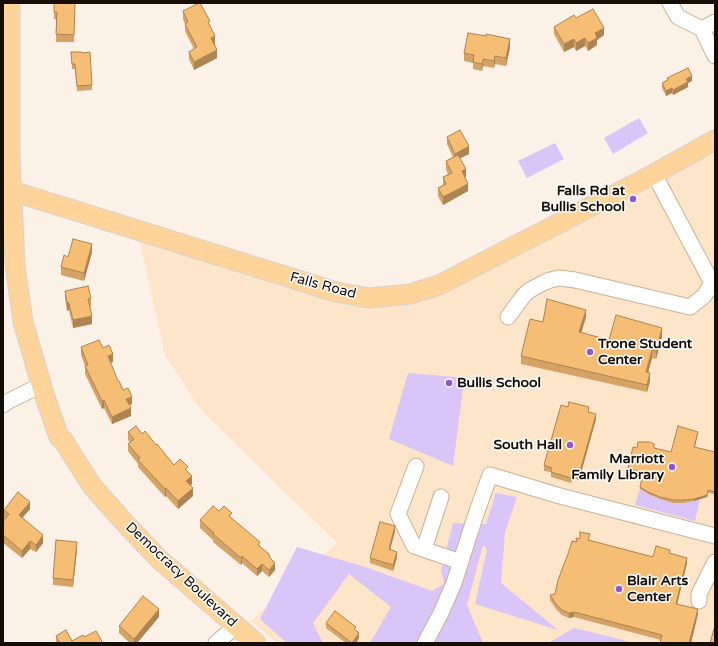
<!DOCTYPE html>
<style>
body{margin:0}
#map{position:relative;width:718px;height:646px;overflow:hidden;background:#fbf1e6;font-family:"Varela Round",sans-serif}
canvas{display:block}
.frame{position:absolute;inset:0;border:4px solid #160e04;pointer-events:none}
</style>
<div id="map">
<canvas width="718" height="646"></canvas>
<div class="frame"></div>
</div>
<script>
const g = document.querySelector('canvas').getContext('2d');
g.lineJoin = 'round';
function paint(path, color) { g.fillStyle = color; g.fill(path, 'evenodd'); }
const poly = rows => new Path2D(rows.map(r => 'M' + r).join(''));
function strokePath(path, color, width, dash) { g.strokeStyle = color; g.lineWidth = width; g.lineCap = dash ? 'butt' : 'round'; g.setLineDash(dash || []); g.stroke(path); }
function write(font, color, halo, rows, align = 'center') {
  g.font = font + ' "Varela Round",sans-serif'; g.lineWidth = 3; g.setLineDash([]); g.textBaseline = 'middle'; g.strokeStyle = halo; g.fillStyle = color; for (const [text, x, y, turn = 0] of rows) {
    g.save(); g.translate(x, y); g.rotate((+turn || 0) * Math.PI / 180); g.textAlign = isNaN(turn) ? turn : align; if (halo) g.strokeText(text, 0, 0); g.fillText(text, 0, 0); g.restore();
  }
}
paint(poly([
 [715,140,715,643,277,643,251,621,337,543,201,410,165,355,140,242,336,292,410,294]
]), '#fde5c9');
paint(poly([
 [639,118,648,133,613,154,604,138],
 [555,143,564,159,527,178,518,161],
 [408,373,456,377,463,388,453,466,389,439],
 [640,489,648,494,660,499,673,503,684,503,700,499,695,521,635,505],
 [496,493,517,497,505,532,501,583,558,630,475,604,487,550,483,545,467,605,483,643,370,643,391,607,349,574,313,623,323,643,287,643,260,619,297,547,365,567,432,591,444,584,441,570,453,523,486,524],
 [574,628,635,643,548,643]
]), '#dac5f9');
const minor = poly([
 [670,3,678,17,702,29],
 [715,22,702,29,715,56],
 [654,174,712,283],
 [508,317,524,295,530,290,543,283,550,280,559,278,575,280,690,307,704,296,712,283,715,288],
 [3,405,7,402,41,385],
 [416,466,398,514,414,546,461,562],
 [424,549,441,497],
 [699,601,699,594,715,562],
 [216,643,236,626],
 [425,643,441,613,454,583,475,517,490,475,560,496,715,536]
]);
const major = poly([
 [10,3,10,156,15,265,23,322,44,394,59,437,63,440,92,486,124,522,159,559,256,643],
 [3,187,12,191,336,292,369,298,410,294,439,285,654,174,715,140]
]);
strokePath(minor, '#c8b195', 17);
strokePath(major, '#d5d4d2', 21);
strokePath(minor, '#fff', 15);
strokePath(major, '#ffd49a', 19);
paint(poly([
 [54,3,75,3,74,42,56,42,56,19,54,19],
 [183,11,210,25,215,44,214,44,217,58,194,70,189,59,189,52,194,49,185,31,185,24,183,19],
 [576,18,604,35,597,40,597,45,588,51,585,46,576,51,574,47,564,52,554,34,554,27],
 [510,47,506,66,495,64,494,68,483,66,482,71,473,69,473,63,464,61,464,53],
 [71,52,82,53,92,85,92,90,77,91,75,69,72,69],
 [667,78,692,81,688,83,688,87,673,95,672,93,666,96,662,88,662,83,667,80],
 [447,137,469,154,460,158,466,177,465,177,468,191,443,205,438,196,438,188,443,185,443,177,448,174,446,169,446,161,453,157,447,144],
 [92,252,84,281,61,275,61,267,68,257],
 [65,291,91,298,91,306,90,306,92,324,73,328,69,310,67,311,65,299],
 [586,317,581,333,609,340,662,336,656,359,652,358,648,373,650,381,647,392,521,364,521,356,543,322],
 [81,347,103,348,113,362,110,363,118,381,132,404,129,405,131,416,112,424,104,408,102,409,85,374,85,366,81,355],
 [589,412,596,419,579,480,572,478,571,483,551,477,551,472,544,471,544,465],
 [128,432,142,434,156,445,174,465,188,472,192,484,190,486,193,496,178,509,166,496,165,497,138,467,138,464,128,451,128,444,130,442,128,440],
 [698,434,695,447,715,452,715,494,708,493,707,497,694,501,684,503,673,503,660,499,648,494,640,489,642,476,628,471,628,468,637,448,654,448,671,452],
 [30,509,22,518,43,543,36,552,30,549,22,558,3,543,3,522,5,519,4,518,4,510],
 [219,511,232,518,260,546,270,558,275,570,269,577,262,571,257,576,242,563,241,565,213,542,213,540,200,528,200,520],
 [395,531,390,549,397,557,393,571,370,563,370,558],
 [576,538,580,539,590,539,589,540,653,557,670,554,687,563,677,604,698,614,691,643,660,643,661,640,574,617,569,618,562,615,556,609,550,600,550,595,555,594,576,542],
 [77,549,73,587,53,585,53,578],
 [159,617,137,643,130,643,119,633,119,626],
 [326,623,356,631,359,638,356,643,346,643,326,628],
 [56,636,72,641,84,637,103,643,56,643]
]), '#d4a365');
paint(poly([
 [604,28,604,35,597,40,597,45,588,51,588,43,595,33],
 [215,36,215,44,211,46,211,38],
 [585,38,585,46,576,51,576,43],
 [510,39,510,47,506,66,506,58],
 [574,39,574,47,564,52,564,44],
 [217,50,217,58,194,70,194,62],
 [495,56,495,64,494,68,494,61],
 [483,59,483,66,482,71,482,64],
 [692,76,692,81,688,83,688,87,673,95,673,90,686,79],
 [672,88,672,93,666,96,666,91],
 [469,146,469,154,455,161,455,154],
 [466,169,466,177,462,179,462,171],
 [468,184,468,191,443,205,443,197],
 [92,244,92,252,84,281,84,273],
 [67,303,69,303,69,310,67,311],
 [586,310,586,317,579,340,579,332],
 [92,316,92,324,73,328,73,320],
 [662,328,662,336,656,359,656,351],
 [652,350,652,358,646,380,646,372],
 [113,354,113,362,108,364,108,356],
 [650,373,650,381,647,392,647,385],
 [132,397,132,404,126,407,126,399],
 [104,400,104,408,102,409,102,401],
 [131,408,131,416,112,424,112,417],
 [596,414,596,419,579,480,579,475],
 [4,465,4,473,3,474,3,466],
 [572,473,572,478,571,483,571,478],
 [192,476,192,484,186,489,186,481],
 [166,488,166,496,165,497,165,489],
 [193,488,193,496,178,509,178,501],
 [708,490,707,497,694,501,694,499],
 [30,502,30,509,19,522,19,515],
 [395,526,395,531,389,554,389,549],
 [43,535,43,543,36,552,36,545],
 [30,541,30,549,22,558,22,551],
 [77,542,77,549,73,587,73,580],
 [397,552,397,557,393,571,393,565],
 [242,556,242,563,241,565,241,558],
 [687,558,687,563,676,609,676,604],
 [275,563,275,570,269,577,269,570],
 [262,564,262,571,257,576,257,569],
 [159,609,159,617,137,643,134,643,134,639],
 [698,609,698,614,691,643,689,643],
 [574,612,574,617,569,618,569,613],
 [359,633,359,638,356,643,352,643]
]), '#ac8552');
const building = poly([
 [54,3,75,3,74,35,56,34,57,12,54,12,54,3],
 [199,3,200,3,210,21,208,22,215,36,211,38,217,50,194,62,189,52,197,47,185,24,188,22,183,11,199,3],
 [593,9,604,28,595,33,597,38,588,43,585,38,576,43,574,39,564,44,554,27,574,15,576,18,593,9],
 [468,33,486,36,486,34,510,39,506,58,495,56,494,61,483,59,482,64,473,62,474,55,464,53,468,33],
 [71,52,82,52,82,53,90,52,92,85,77,86,75,64,72,64,71,52],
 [688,68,692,76,686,79,688,82,673,90,672,88,666,91,662,83,668,80,667,78,688,68],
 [460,130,469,146,455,154,447,137,460,130],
 [458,155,466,169,462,171,468,184,443,197,438,188,446,184,443,177,452,173,446,161,458,155],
 [73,239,92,244,84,273,61,267,64,255,68,257,73,239],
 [88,286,91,298,88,299,92,316,73,320,69,303,67,303,65,291,88,286],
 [547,299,586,310,579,332,609,340,616,315,662,328,656,351,652,350,646,372,650,373,647,385,521,356,530,319,543,322,547,299],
 [99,340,103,348,109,345,113,354,108,356,118,381,119,381,123,390,128,388,132,397,126,399,131,408,112,417,104,400,102,401,85,366,88,365,81,347,99,340],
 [569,402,589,407,588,412,596,414,579,475,572,473,571,478,551,472,552,468,544,465,561,405,568,407,569,402],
 [136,426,142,434,145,431,156,445,157,444,174,465,180,459,188,467,185,469,192,476,186,481,193,488,178,501,166,488,165,489,138,460,140,458,128,444,134,439,128,432,136,426],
 [678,426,698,432,694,447,715,452,715,492,708,490,707,495,694,499,684,500,673,500,660,497,648,492,640,487,643,473,628,468,633,447,637,448,638,442,650,442,654,444,654,448,671,452,678,426],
 [18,492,30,502,19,515,43,535,36,545,30,541,22,551,3,535,3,522,9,514,4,510,18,492],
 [213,506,219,511,224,506,232,513,229,516,260,542,258,545,269,554,270,558,275,563,269,570,262,564,257,569,242,556,241,558,213,534,214,533,200,520,213,506],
 [380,522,395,526,389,549,397,552,393,565,370,558,380,522],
 [580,532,590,534,588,540,653,557,656,546,670,550,669,553,687,558,676,604,698,609,689,643,660,643,662,635,574,612,569,613,562,610,556,604,550,595,555,594,558,580,568,554,572,541,577,542,576,538,580,539,580,532],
 [56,540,77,542,73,580,53,578,56,540],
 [143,596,159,609,134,639,119,626,143,596],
 [335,611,356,627,354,629,359,633,352,643,326,623,335,611],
 [714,629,715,629,715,643,710,643,714,629],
 [66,630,72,641,83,635,84,637,96,631,103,643,60,643,56,636,66,630]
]);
paint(building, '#f6be75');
strokePath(building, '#ac8552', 1);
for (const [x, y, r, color] of [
 [633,199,4,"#9057cf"],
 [590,352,4,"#9057cf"],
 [449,383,4,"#9057cf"],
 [570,445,4,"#9057cf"],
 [672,467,4,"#9057cf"],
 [619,589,4,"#9057cf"]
]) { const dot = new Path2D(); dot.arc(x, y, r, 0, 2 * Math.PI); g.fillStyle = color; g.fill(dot); strokePath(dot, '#fff', 1.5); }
write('bold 14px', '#160e04', '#fff', [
 ["Falls Rd at",625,191],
 ["Bullis School",625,207],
 ["Trone Student",598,344,"left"],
 ["Center",598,360,"left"],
 ["Bullis School",457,383,"left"],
 ["South Hall",562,445],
 ["Marriott",664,459],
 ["Family Library",664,475],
 ["Blair Arts",627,581,"left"],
 ["Center",627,597,"left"]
], 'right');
write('14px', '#160e04', '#fff', [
 ["Falls Road",323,286,15],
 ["Democracy Boulevard",181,575,43]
]);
</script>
